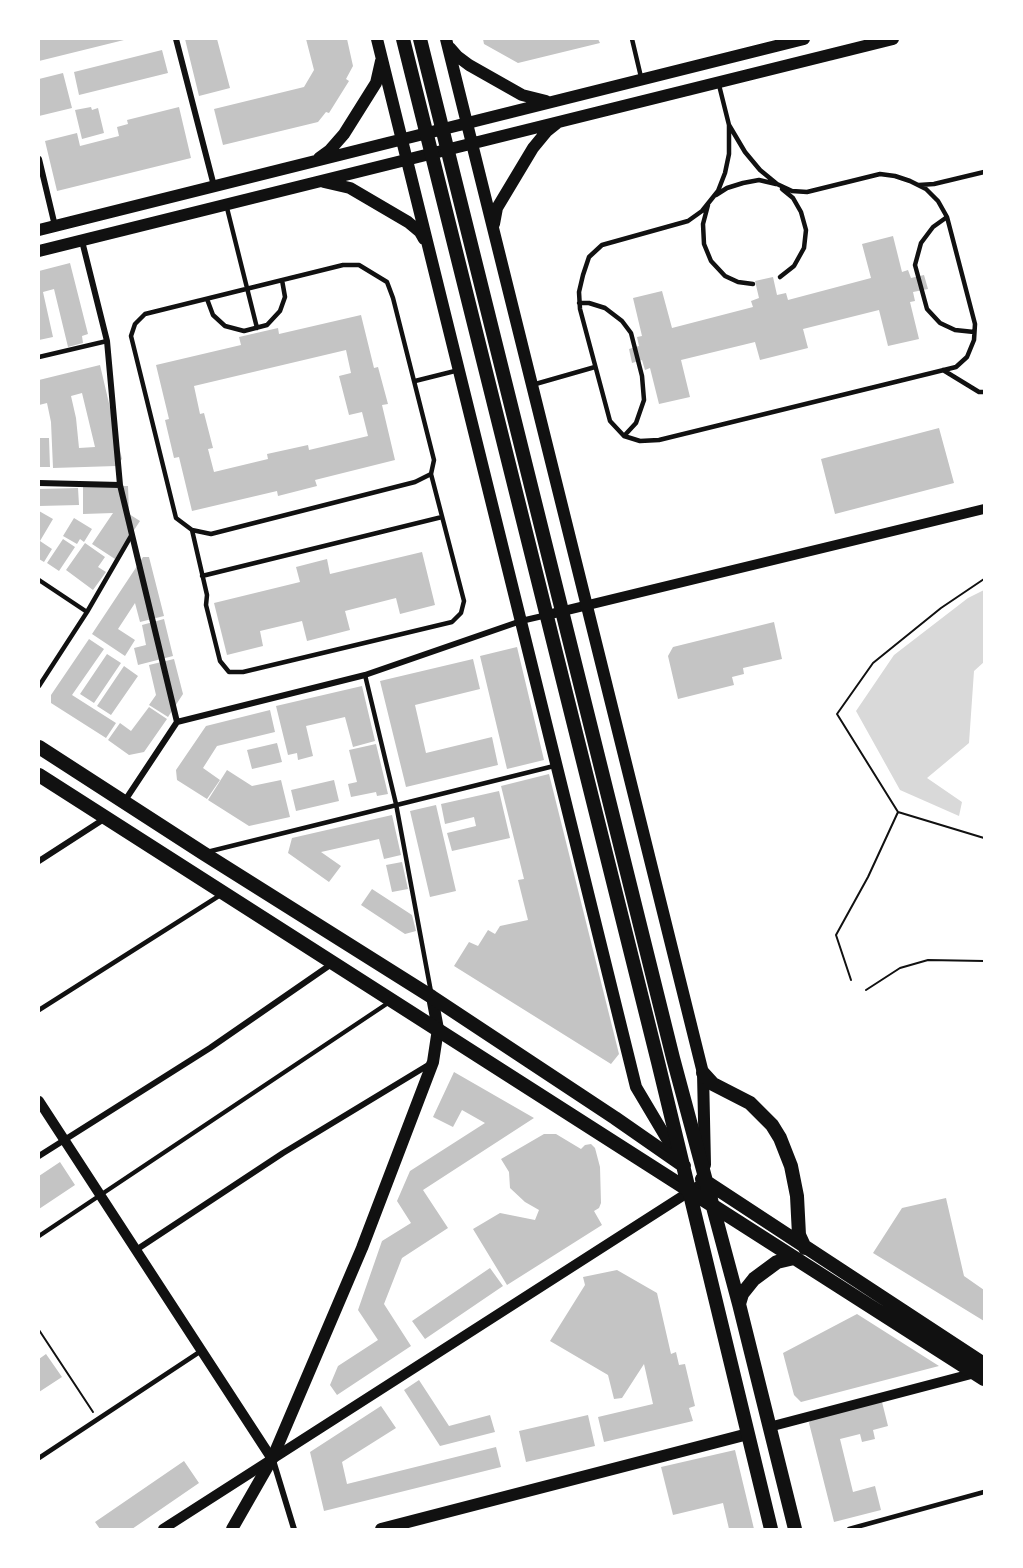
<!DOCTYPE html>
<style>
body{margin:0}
#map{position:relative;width:1023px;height:1568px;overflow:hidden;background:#fff;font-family:"DejaVu Sans",sans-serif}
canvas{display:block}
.frame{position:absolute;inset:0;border:40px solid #fff;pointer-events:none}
</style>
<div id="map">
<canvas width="1023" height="1568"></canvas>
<div class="frame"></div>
</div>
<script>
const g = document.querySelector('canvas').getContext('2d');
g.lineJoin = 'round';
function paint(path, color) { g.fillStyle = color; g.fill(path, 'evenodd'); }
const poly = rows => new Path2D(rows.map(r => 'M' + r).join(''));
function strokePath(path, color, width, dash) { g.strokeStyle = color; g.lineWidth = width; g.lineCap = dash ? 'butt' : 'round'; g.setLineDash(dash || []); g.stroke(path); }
paint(poly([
 [984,590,984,662,974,671,969,743,927,778,962,802,959,816,900,790,856,711,894,655,968,598]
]), '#d9d9d9');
paint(poly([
 [39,39,124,39,124,40,39,61],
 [185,39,217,39,230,88,199,96],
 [306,39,347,39,353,66,346,79,349,81,329,113,326,112,318,122,223,145,214,109,304,87,314,70],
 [483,39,598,39,600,43,518,63,484,44],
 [162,50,168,73,79,95,74,72],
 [63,73,72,108,39,116,39,79],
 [91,107,92,110,98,108,104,133,82,139,75,110],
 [179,107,191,158,57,191,45,141,77,133,80,146,119,136,117,127,128,124,127,120],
 [893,236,902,272,908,270,911,278,924,275,928,289,913,292,915,301,910,302,919,339,888,346,879,310,803,329,808,348,760,360,755,342,681,360,690,397,659,404,650,368,645,370,642,360,632,363,629,349,639,346,637,337,642,336,633,298,662,291,672,328,753,307,751,301,759,298,755,281,773,277,777,295,786,293,788,300,871,278,862,244],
 [70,263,88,334,82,336,83,343,68,347,54,289,43,292,53,337,39,340,39,271],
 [361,315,374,368,378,367,388,404,382,405,395,460,315,480,317,486,278,496,277,491,192,511,179,457,174,458,165,420,169,419,156,365,241,345,239,337,278,328,279,334],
 [346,350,351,373,339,376,349,415,362,412,368,436,309,450,308,445,267,454,268,459,214,472,208,449,213,448,204,413,200,414,194,386],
 [100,365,122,459,116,466,53,468,51,422,47,403,39,405,39,380],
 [82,393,95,447,79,448,76,418,71,396],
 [939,428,954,483,835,514,821,459],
 [39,438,49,438,50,467,39,467],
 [128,486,129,514,140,521,115,559,92,544,113,513,83,514,83,487],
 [78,488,79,505,39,506,39,489],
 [39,511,53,519,40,541,52,549,44,562,39,559],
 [74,518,92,529,84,542,80,539,77,544,63,536],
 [63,539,75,547,59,571,47,563],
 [85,543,105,557,98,567,106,572,93,590,66,570],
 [422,552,435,605,400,614,396,598,345,611,350,630,307,641,302,621,260,631,263,646,227,655,214,603,300,582,296,567,327,559,330,574],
 [143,557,149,557,164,616,140,622,135,603,118,629,135,640,125,656,92,634],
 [164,619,173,656,138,665,134,648,146,645,142,625],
 [774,622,782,659,743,668,744,674,732,677,734,685,678,699,668,656,673,647],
 [89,639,104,649,72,695,116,723,106,738,51,703,51,695],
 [517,647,544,760,507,769,480,656],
 [107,654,121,663,94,703,80,694],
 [174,659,183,694,168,717,149,705,156,695,149,665],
 [473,659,480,689,415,705,426,753,492,737,498,765,406,787,380,681],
 [124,666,138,676,111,715,97,706],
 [362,686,375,741,353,747,345,717,306,726,313,756,298,760,297,753,288,755,276,706],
 [149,707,167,719,144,752,129,755,108,740,120,723,131,731],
 [270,710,275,732,217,746,203,768,220,780,207,799,177,780,176,770,206,726],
 [277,743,282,762,252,769,247,750],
 [376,744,388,794,377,796,376,792,351,797,348,784,357,782,349,750],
 [227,770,252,786,281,780,290,817,249,826,208,800],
 [549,774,619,1054,611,1064,454,966,469,942,478,946,488,930,495,934,500,926,528,920,518,880,524,879,501,786],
 [334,780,339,801,296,811,291,790],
 [499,791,510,838,452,851,447,833,476,826,474,817,445,824,441,804],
 [436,805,456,891,430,897,410,811],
 [392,815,401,855,384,859,379,839,321,852,341,866,329,882,288,853,292,838],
 [402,862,408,889,392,892,386,865],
 [372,889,412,915,416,931,405,934,361,905],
 [454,1072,534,1118,423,1190,448,1228,402,1258,384,1304,411,1346,337,1395,330,1385,338,1366,378,1340,358,1310,382,1241,411,1223,397,1201,410,1171,485,1123,462,1110,453,1127,433,1117],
 [544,1134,556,1134,581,1149,585,1145,591,1144,595,1148,600,1167,601,1203,599,1208,594,1211,602,1225,507,1285,473,1229,500,1213,535,1220,539,1210,525,1202,510,1188,509,1172,501,1159],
 [60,1162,75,1185,39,1209,39,1176],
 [946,1198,964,1276,984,1290,984,1321,873,1253,902,1208],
 [490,1268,503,1286,425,1339,412,1321],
 [617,1270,657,1293,671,1354,676,1352,679,1365,685,1364,695,1406,689,1408,693,1421,604,1442,598,1417,653,1404,644,1364,622,1398,614,1399,608,1375,550,1341,585,1285,583,1277],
 [857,1314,939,1366,801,1402,794,1395,783,1353],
 [46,1354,62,1377,39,1392,39,1359],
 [419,1380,449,1426,490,1415,495,1432,440,1446,404,1390],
 [881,1398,888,1426,873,1430,875,1439,862,1442,860,1434,840,1439,853,1492,875,1486,881,1510,834,1522,809,1423,813,1415],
 [381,1406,396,1428,342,1462,347,1484,496,1447,501,1467,324,1511,310,1452],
 [588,1415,595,1446,526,1462,519,1431],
 [735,1450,754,1529,729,1529,723,1503,673,1515,661,1467],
 [184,1461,199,1483,132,1529,100,1529,95,1522]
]), '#c4c4c4');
strokePath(poly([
 [898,812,984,838],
 [851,980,836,935,868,877,898,812,837,714,873,663,941,608,984,579],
 [866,990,900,968,928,960,984,961],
 [39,1330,93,1412]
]), '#111', 2);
strokePath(poly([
 [632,39,641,77],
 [719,85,729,125,729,154,725,173,718,191,702,211,688,221,602,245,589,257,583,275,579,292,580,309,610,421,624,436,640,441,659,440,956,367,967,357,974,340,975,324,947,217,938,201,926,189,910,181,895,176,880,174,807,192,792,191,777,184,760,170,745,152,729,125],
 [919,185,934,184,984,172],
 [716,195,727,188,743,183,759,180,776,184],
 [226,204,257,328],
 [708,205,703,224,704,244,711,261,725,276,738,282,753,284],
 [947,217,933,227,921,243,915,265,927,309,940,323,955,330,974,332],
 [343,265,359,265,387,282,393,298,434,460,431,474,415,482,211,534,192,530,176,518,131,336,135,324,145,314,343,265],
 [780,277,794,266,804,248,806,230,801,212,793,198,782,189],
 [207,299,213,315,225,326,244,331,267,325,280,311,285,297,282,280],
 [579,303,589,303,605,308,622,321,631,333,642,376,644,400,636,423,624,436],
 [39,357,107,341],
 [943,370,979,392,984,392],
 [415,381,459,370],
 [532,385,595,367],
 [192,530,207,595,206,605,220,661,229,672,243,672,452,622,461,613,464,601,431,474],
 [202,576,442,517],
 [39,580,87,612],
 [365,675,396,804,431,992],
 [39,686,87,612,131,536],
 [207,852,554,766],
 [39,1010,222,894],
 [39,1236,388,1003],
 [39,1458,201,1351],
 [849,1529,984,1492]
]), '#111', 4.5);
strokePath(poly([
 [176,39,214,186],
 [39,159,55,226],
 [82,241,107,341,120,485,177,722],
 [39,483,120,485],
 [124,802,177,722,365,675,521,621,547,615],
 [39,861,104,819],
 [39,1156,210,1048,333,963],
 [136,1250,283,1153,430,1064],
 [273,1460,294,1529]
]), '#111', 6);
strokePath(poly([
 [547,615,984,509],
 [39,1101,272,1459],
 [769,1427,975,1373],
 [163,1529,706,1181]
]), '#111', 10);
strokePath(poly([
 [377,39,636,1087,680,1161],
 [446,39,703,1073,705,1165],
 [450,48,457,56,469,65,522,95,546,101],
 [319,158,330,150,344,134,376,83,381,61],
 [324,182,350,188,408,222,420,232,424,239],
 [494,224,497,208,533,148,547,131,557,123],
 [39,230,804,39],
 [39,251,893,39],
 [232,1529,272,1459,362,1248,433,1062,438,1029,432,997],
 [381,1529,748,1434]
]), '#111', 12);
strokePath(poly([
 [403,39,658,1062,771,1529],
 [420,39,673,1058,739,1304,795,1529],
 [39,747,203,853,432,997,615,1118,684,1166],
 [39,775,984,1379],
 [703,1073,713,1084,750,1103,772,1125,780,1138,791,1166,797,1196,799,1235,805,1248],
 [702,1179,984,1364],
 [739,1304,742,1294,754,1279,777,1262,794,1258]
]), '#111', 14);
</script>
